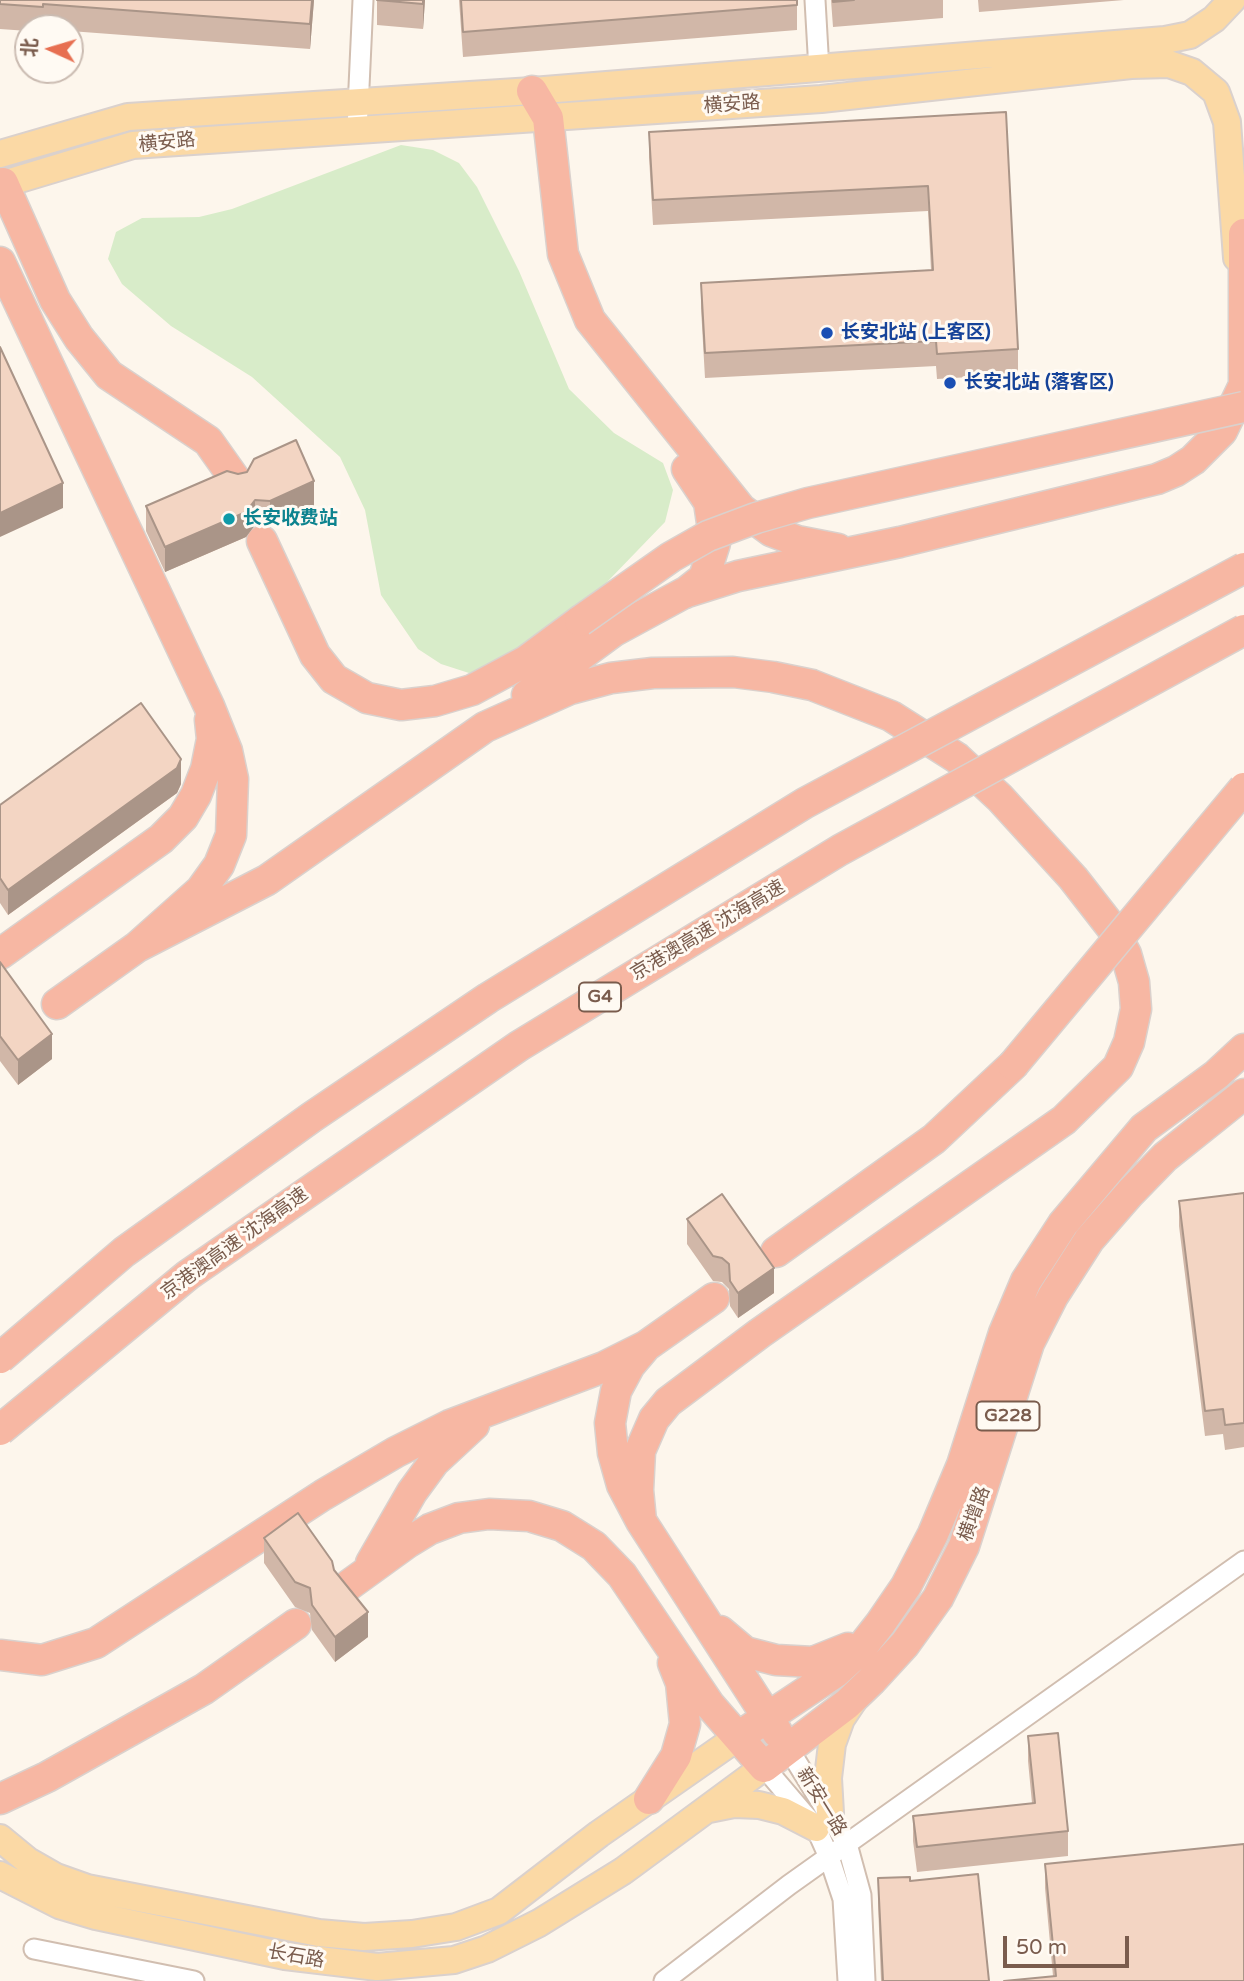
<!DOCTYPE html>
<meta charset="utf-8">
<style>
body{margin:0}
#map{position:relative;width:1244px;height:1981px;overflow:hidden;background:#fdf6ec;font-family:"Varela Round","Noto Sans SC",sans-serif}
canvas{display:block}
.north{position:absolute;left:14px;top:14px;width:70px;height:70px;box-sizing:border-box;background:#fffaf3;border:2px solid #cabbb1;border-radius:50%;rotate:274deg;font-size:19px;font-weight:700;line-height:28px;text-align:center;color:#7a5c4d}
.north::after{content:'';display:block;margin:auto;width:24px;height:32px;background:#e76f51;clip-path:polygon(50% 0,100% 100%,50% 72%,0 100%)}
.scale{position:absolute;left:1003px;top:1936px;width:126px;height:32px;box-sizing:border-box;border:4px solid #7a5c4d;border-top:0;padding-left:9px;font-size:21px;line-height:24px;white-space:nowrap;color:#7a5c4d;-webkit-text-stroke:5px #fffaf3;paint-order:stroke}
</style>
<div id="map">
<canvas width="1244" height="1981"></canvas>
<div class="north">北</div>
<div class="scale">50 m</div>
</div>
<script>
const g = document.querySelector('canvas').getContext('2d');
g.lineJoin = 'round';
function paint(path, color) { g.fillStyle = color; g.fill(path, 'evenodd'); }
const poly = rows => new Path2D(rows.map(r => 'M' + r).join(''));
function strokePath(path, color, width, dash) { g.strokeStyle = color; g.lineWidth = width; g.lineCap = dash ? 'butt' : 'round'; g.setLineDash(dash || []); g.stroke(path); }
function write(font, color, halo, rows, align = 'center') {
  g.font = font + ' "Varela Round","Noto Sans SC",sans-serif'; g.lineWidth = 6; g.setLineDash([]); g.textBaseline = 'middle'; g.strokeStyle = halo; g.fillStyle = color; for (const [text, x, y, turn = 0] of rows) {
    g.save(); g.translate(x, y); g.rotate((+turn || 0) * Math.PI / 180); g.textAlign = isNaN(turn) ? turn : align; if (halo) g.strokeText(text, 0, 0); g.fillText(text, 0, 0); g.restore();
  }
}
paint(poly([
 [401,145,433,150,459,163,477,187,519,271,569,389,614,433,663,463,673,490,665,522,581,609,500,666,469,673,441,664,418,649,381,595,365,510,340,457,252,377,171,326,122,284,108,259,116,232,142,218,199,217,232,209]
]), '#d8ecc9');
const minor = poly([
 [815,0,819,70],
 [357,130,363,0],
 [788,1748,847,1844,861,1895,865,1981],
 [764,1767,816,1828,829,1857,843,1899,848,1981],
 [34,1949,194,1981],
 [664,1981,789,1885,1244,1561]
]);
const major = poly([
 [0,154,128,117,532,91,1165,40,1190,35,1214,19,1232,0],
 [0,185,133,145,821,99,1131,65,1169,64,1192,72,1216,92,1227,122,1237,258],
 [709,1809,734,1804,759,1805,783,1811,816,1828],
 [830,1813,828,1778,832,1744,841,1719,853,1701],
 [0,1838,28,1861,56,1877,87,1888,319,1933,364,1937,412,1934,456,1927,499,1911,599,1834,738,1737],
 [0,1875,59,1905,96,1916,285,1956,377,1967,454,1960,487,1949,539,1923,623,1871,764,1767]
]);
const highway = poly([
 [532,91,548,118,563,254,590,320,741,509,771,531,797,541,838,549],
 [3,183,55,300,79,338,109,375,208,441,237,482],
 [0,262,209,706,227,751,233,779,231,835,219,865,201,890,137,947,57,1004],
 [1244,405,1244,234],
 [262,541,315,655,334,679,367,698,401,705,435,701,472,690,526,661,580,621],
 [685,593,704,578,715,543,709,502,687,469],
 [527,695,614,631,684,593,738,576,900,542,1157,479,1176,471,1193,460,1222,431,1243,387],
 [137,947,267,880,485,727,570,689,611,678,653,673,733,672,773,677,812,685,891,716,957,758,1000,798,1073,878,1112,928,1126,954,1134,982,1136,1009,1129,1042,1118,1067,1064,1120,760,1333,668,1402,654,1419,640,1451,638,1490,641,1521],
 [0,954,161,839,183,817,196,795,206,769,212,739,210,720],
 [776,1252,934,1139,1013,1065],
 [714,1298,646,1346,630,1365,616,1391,610,1423,613,1453,622,1485,641,1521,777,1732],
 [371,1563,412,1492,434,1462,474,1425],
 [349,1585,407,1543,430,1529,459,1518,489,1514,529,1516,562,1526,594,1546,622,1575,709,1704,764,1767,847,1704,871,1681,905,1644,938,1598,964,1546,1029,1343,1053,1296,1089,1240,1130,1193,1165,1157,1244,1094],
 [720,1631,745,1652,776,1660,813,1662,848,1648],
 [0,1655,42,1660,96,1643,323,1495,396,1452,450,1425,604,1367,646,1346],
 [738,1737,836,1672,858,1652,880,1624,906,1586,933,1534,962,1465,1004,1333,1026,1281,1063,1224,1144,1128,1216,1075,1244,1049],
 [0,1799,47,1777,204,1689,296,1624],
 [649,1799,676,1756,685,1724,681,1683,673,1663]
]);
strokePath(minor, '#d1beb0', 23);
strokePath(major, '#dad1cd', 30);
strokePath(highway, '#dad1cd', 33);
strokePath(minor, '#fff', 19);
strokePath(major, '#fbd9a5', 26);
strokePath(highway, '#f7b7a3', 30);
const highwayBridge = poly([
 [580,621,671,557,708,536,756,518,808,503,1244,407],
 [1013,1065,1244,788],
 [0,1358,124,1252,312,1117,488,998,805,803,1244,568],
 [0,1430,188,1275,519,1046,840,850,1244,630]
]);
strokePath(highwayBridge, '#dad1cd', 33, []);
strokePath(highwayBridge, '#f7b7a3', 30);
paint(poly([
 [0,0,314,0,310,49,70,31,70,28,28,28,28,31,0,29],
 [377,0,425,0,423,29,377,25],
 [459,0,797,0,797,30,463,57],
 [831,0,943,0,943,18,833,27],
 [978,0,1124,0,979,12],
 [1006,112,1018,349,1018,374,937,379,936,366,705,378,701,308,701,283,931,270,928,211,653,225,649,157,649,132],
 [227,471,314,506,270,526,255,525,246,537,165,572,146,531,146,506],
 [181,784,177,793,8,915,0,903,0,805],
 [0,962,52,1059,18,1085,0,1061],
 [1244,1193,1244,1447,1225,1450,1223,1434,1205,1436,1179,1226,1179,1201],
 [687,1219,774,1293,738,1318,730,1306,729,1289,722,1282,713,1281,687,1244],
 [264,1538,334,1570,368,1637,335,1662,312,1630,310,1613,295,1607,264,1563],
 [1028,1736,1068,1831,1068,1856,917,1872,913,1841,913,1816,1032,1803,1028,1761],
 [1045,1864,1244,1981,1053,1976,1045,1888],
 [878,1878,910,1881,989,1981,881,1981,878,1903]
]), '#d1b7a8');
paint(poly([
 [312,0,314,0,310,49,310,24],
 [423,0,425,0,423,29],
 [314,481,314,506,270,526,270,501],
 [63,483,63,508,0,537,0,513],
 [255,500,255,525,246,537,165,572,165,547],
 [181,759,181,784,177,793,8,915,8,890],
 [52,1034,52,1059,18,1085,18,1060],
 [774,1268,774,1293,738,1318,738,1293],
 [368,1612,368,1637,335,1662,335,1637]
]), '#aa9588');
const building = poly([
 [0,0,312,0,310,24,43,4,43,7,0,4,0,0],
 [377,0,423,0,423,4,377,0],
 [461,0,797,0,797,5,463,32,461,0],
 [833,0,854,0,833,2,833,0],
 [1006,112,1018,349,937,354,936,341,705,353,701,283,933,270,928,186,653,200,649,132,1006,112],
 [0,347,63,483,0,513,0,347],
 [296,440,314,481,270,501,255,500,246,512,165,547,146,506,227,471,238,474,247,472,254,459,296,440],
 [141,703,181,759,177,768,8,890,0,878,0,805,141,703],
 [0,962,52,1034,18,1060,0,1036,0,962],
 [1244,1193,1244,1423,1225,1425,1223,1409,1205,1411,1179,1201,1244,1193],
 [722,1194,774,1268,738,1293,730,1281,729,1264,722,1258,713,1256,687,1219,722,1194],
 [298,1513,332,1561,334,1570,368,1612,335,1637,312,1605,310,1588,295,1582,264,1538,298,1513],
 [1058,1733,1068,1831,917,1847,913,1816,1035,1803,1028,1736,1058,1733],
 [1244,1844,1244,1981,1004,1981,1056,1976,1045,1864,1244,1844],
 [978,1874,989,1981,883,1981,878,1878,910,1877,910,1881,978,1874]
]);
paint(building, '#f3d5c3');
strokePath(building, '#aa9588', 2);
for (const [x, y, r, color] of [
 [827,333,7,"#1a4fb4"],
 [950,383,7,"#1a4fb4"],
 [229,519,7,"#0f9aa8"]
]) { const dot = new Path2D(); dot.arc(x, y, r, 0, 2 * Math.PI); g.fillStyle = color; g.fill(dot); strokePath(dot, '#fffaf3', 2.5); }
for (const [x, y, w] of [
 [600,997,42],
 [1008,1416,63]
]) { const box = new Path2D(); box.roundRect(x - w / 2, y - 14.5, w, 29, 5); g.fillStyle = '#fffaf3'; g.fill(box); strokePath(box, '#7a5c4d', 2); }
write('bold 18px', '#7a5c4d', null, [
 ["G4",600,997],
 ["G228",1008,1416]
]);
write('19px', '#7a5c4d', '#fffaf3', [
 ["横安路",732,105,-4],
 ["横安路",167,143,-6],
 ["京港澳高速 沈海高速",708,931,-31],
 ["京港澳高速 沈海高速",235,1244,-36],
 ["横增路",975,1514,-70],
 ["新安一路",821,1802,58],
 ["长石路",296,1957,10]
]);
write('bold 19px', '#164399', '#fffaf3', [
 ["长安北站 (上客区)",841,333],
 ["长安北站 (落客区)",964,383]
], 'left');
write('bold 19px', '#0d838f', '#fffaf3', [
 ["长安收费站",243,519]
], 'left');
</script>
